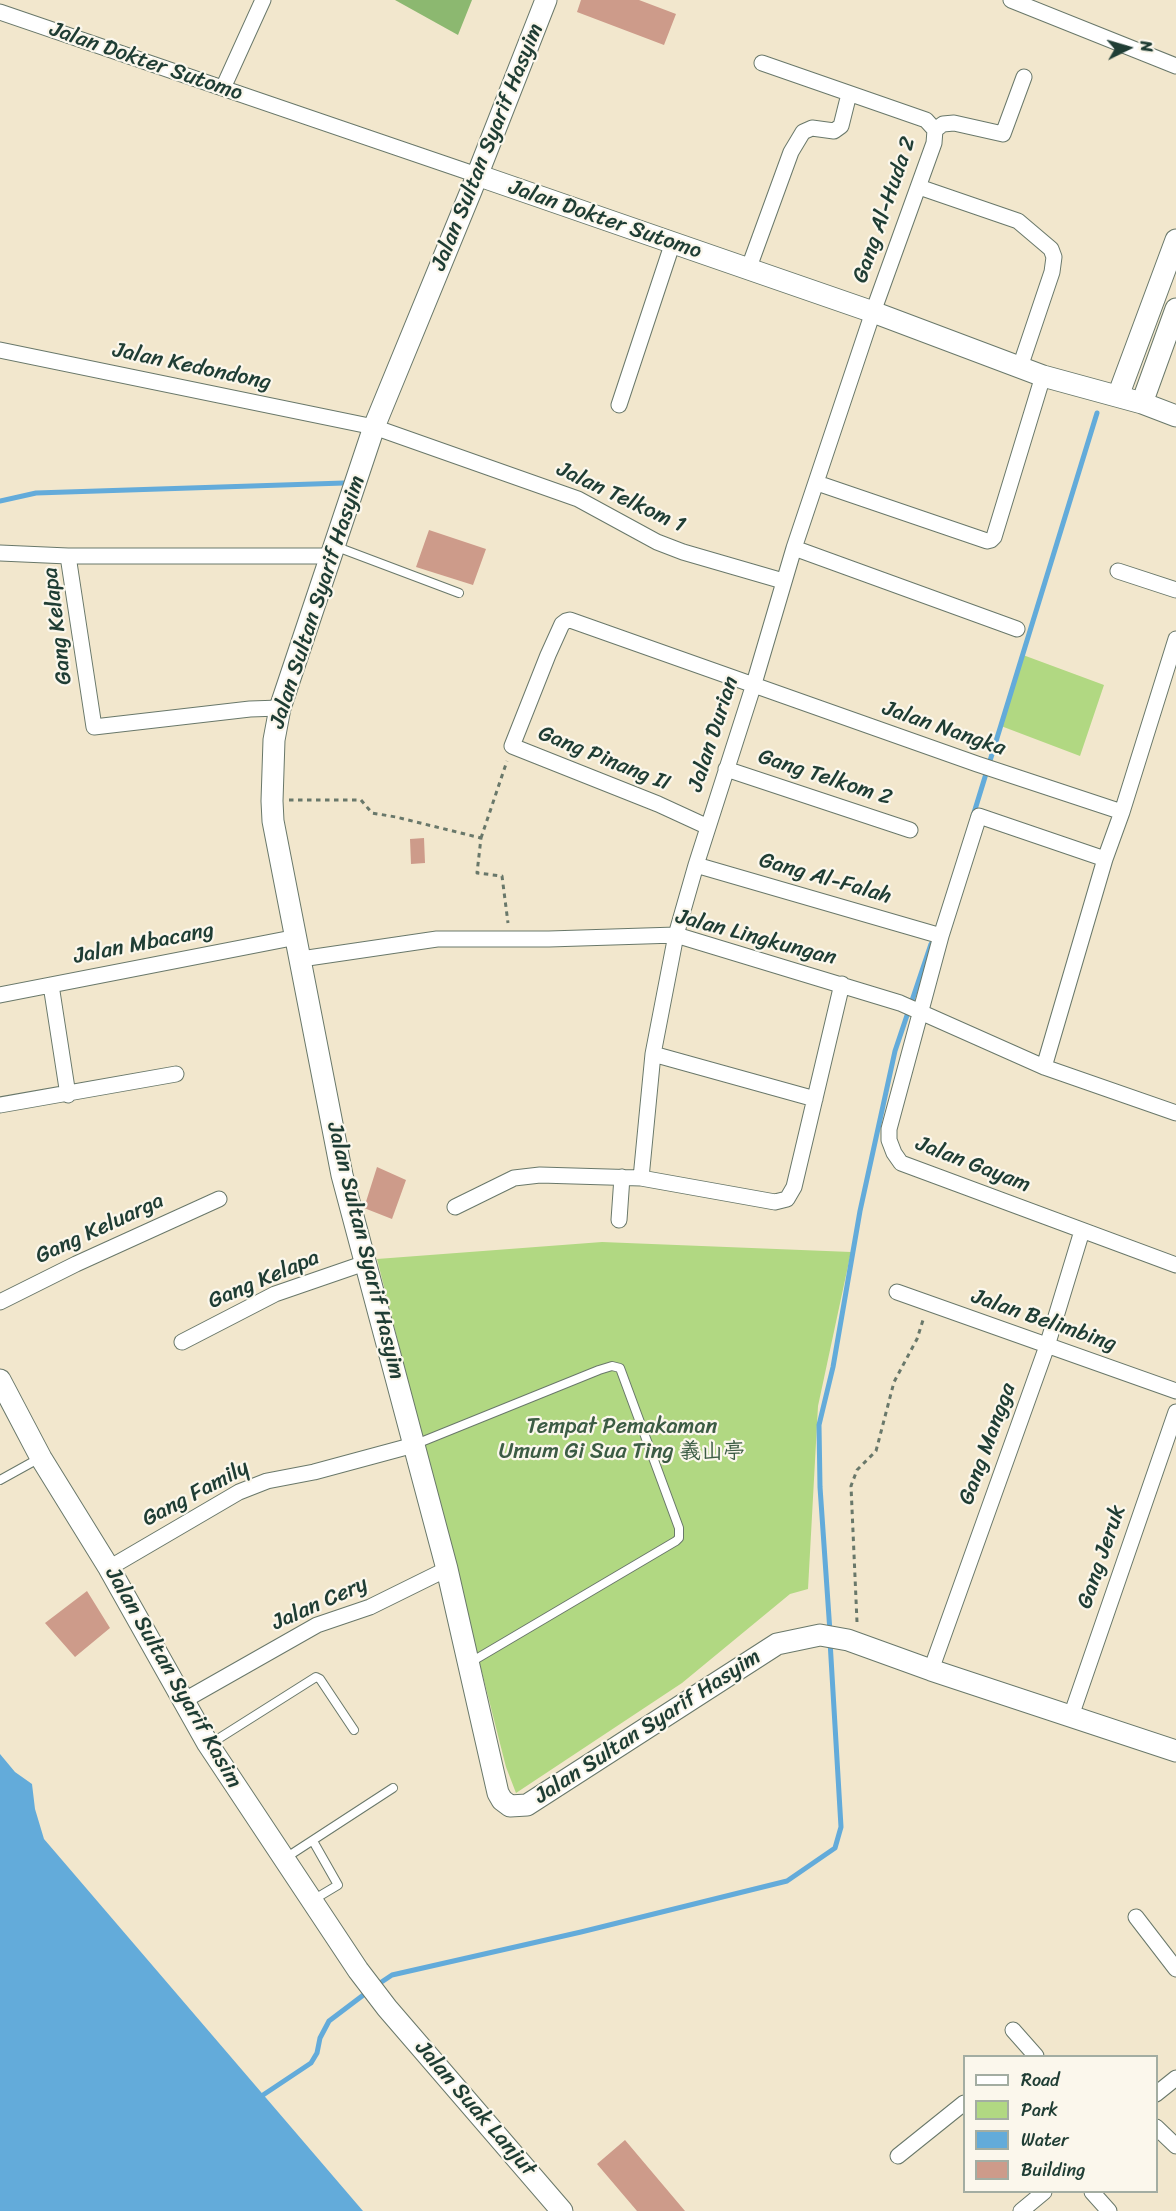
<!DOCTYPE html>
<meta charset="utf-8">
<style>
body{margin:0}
#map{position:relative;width:1176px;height:2211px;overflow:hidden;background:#f2e7cd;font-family:Sriracha,sans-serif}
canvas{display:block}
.legend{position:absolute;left:963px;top:2055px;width:195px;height:138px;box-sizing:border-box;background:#fbf7ec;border:2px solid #a3ada2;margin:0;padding:8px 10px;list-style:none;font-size:18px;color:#1f3d34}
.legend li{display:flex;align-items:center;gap:12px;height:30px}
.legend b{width:30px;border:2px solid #a3ada2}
.north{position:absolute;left:1098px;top:18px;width:60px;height:60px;-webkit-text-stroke:4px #fbf7ec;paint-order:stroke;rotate:85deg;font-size:16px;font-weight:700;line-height:24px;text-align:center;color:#1f3d34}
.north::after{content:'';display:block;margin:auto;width:21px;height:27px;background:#1f3d34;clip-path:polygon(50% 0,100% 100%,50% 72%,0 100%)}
</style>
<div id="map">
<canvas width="1176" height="2211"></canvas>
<ul class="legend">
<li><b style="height:8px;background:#fff"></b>Road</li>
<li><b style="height:16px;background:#b1d882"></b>Park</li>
<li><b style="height:16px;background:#63abda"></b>Water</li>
<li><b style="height:16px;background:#cd9b8a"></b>Building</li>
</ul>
<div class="north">N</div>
</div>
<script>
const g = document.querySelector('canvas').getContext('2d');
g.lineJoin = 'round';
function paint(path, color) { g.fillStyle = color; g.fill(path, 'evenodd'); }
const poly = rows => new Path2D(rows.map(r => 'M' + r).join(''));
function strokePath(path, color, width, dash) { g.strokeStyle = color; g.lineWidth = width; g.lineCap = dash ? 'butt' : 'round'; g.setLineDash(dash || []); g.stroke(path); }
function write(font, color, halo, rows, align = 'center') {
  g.font = font + ' Sriracha,"LXGW WenKai TC",sans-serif'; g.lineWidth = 4.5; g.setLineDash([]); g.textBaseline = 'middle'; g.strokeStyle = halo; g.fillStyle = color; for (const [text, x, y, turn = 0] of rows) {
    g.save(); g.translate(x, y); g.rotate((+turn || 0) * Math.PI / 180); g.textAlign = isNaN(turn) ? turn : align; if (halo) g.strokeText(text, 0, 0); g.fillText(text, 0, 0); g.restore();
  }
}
paint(poly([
 [1023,655,1104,685,1080,756,1001,726],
 [602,1242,851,1252,818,1406,808,1589,790,1594,682,1683,516,1793,506,1767,377,1259]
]), '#b1d882');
paint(poly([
 [395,0,472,0,458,35]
]), '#8cb870');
paint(poly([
 [0,1754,15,1772,32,1784,35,1809,44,1839,363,2211,0,2211]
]), '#63abda');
strokePath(poly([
 [0,501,36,493,344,483],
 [973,816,1097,413],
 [830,1632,820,1487,819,1425,833,1367,860,1211,895,1051,931,944],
 [377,1985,392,1975,581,1932,787,1881,835,1848,841,1827,830,1641],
 [263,2095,311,2063,317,2053,320,2038,329,2021,370,1990]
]), '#63abda', 5);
paint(poly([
 [581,0,639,0,676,14,664,45,577,12],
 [429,530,486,549,473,585,416,567],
 [424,838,425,863,411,864,410,839],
 [377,1167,406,1180,392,1219,364,1208],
 [87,1591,110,1628,75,1657,45,1623],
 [625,2140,685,2211,637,2211,597,2164]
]), '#cd9b8a');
const lane = poly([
 [337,547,459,593],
 [416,1444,599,1370,612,1366,620,1368,679,1528,679,1538,676,1541,471,1662],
 [0,1480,38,1459],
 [210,1744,316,1677,320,1679,354,1730],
 [313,1841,338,1885,313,1900],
 [287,1857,393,1788]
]);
const street = poly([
 [1011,0,1176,66],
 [0,12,477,175],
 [223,88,263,0],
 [935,130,943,124,954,123,1003,134,1024,77],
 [919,187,1018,221,1051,249,1054,257,1052,272,1020,367],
 [748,270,791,152,803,132,812,128,834,131,841,126,849,94],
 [0,350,374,427,578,499,657,542,683,552,783,581],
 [619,405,673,242],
 [817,483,987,541,991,540,994,537,1043,376],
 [794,548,1017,629],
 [0,553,68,556],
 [1118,571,1176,590],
 [280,708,250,709,94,727,68,556,332,556],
 [726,769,910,830],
 [708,827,658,804,512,746,548,655,562,624,566,621,570,620,977,764,1122,812],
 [1105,859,979,816,941,936,889,1129,889,1140,894,1153,901,1163,1176,1265],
 [696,865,941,936],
 [301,959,437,939,549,939,676,935,900,1003,1044,1067,1176,1113],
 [51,985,68,1095],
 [0,995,297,937],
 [653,1054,815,1099],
 [1044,1067,1105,859,1122,812,1176,639],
 [0,1105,176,1074],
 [641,1178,653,1054,676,935,696,865,753,687,794,548,873,312,934,143,935,130,926,120,762,63],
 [455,1207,514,1178,540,1175,641,1178,775,1202,787,1199,794,1187,842,984],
 [619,1220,622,1177],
 [897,1292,1176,1391],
 [0,1302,76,1264,219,1199],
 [182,1342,275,1294,365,1263],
 [109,1568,239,1492,267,1481,314,1472,414,1445],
 [931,1670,1047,1346,1082,1231],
 [183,1701,317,1625,370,1607,447,1569],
 [1071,1716,1176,1412],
 [1136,1917,1176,1969],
 [1013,2030,1036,2056],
 [1156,2094,1176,2078],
 [1156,2127,1176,2146],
 [898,2156,964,2103],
 [1092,2192,1109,2211],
 [1021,2211,1044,2192]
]);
const secondary = poly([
 [546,0,471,191,374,427,280,708,274,740,272,801,273,821,342,1175,447,1569,498,1793,502,1800,510,1806,527,1805,777,1644,820,1635,848,1640,931,1670,1176,1751],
 [477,175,873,312,1043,376,1142,403,1176,416],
 [1118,396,1176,240],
 [1142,403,1176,309],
 [0,1380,41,1458,109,1568,208,1744,358,1970,387,2008,562,2211]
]);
strokePath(lane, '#69786a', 10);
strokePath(street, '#69786a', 17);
strokePath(secondary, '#69786a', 23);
strokePath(poly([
 [289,800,361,800,372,813,396,817,481,838,477,873,502,876,508,923],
 [481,838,507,761],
 [857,1622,851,1486,857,1470,876,1451,894,1382,917,1339,924,1317]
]), '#69786a', 3, [4.5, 4.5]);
strokePath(lane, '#fff', 8);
strokePath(street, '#fff', 15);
strokePath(secondary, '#fff', 21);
write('22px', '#1f3d34', '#fbf7ec', [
 ["Jalan Dokter Sutomo",146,62,19],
 ["Jalan Sultan Syarif Hasyim",488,147,-68],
 ["Gang Al-Huda 2",885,210,-71],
 ["Jalan Dokter Sutomo",605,220,19],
 ["Jalan Kedondong",192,367,12],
 ["Jalan Telkom 1",621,498,25],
 ["Jalan Sultan Syarif Hasyim",318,602,-72],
 ["Gang Kelapa",58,626,-97],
 ["Jalan Nangka",944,729,19],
 ["Jalan Durian",714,734,-72],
 ["Gang Pinang II",604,759,22],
 ["Gang Telkom 2",825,778,18],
 ["Gang Al-Falah",825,879,16],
 ["Jalan Lingkungan",756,938,15],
 ["Jalan Mbacang",144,944,-11],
 ["Jalan Gayam",973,1165,21],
 ["Gang Keluarga",100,1229,-25],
 ["Jalan Sultan Syarif Hasyim",365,1251,76],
 ["Gang Kelapa",264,1280,-23],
 ["Jalan Belimbing",1044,1321,19],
 ["Gang Mangga",988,1444,-70],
 ["Gang Family",196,1494,-28],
 ["Gang Jeruk",1102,1557,-71],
 ["Jalan Cery",320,1604,-24],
 ["Jalan Sultan Syarif Kasim",173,1678,60],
 ["Jalan Sultan Syarif Hasyim",648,1727,-33],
 ["Jalan Suak Lanjut",475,2109,49]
]);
write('22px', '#3c5c44', '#fbf7ec', [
 ["Tempat Pemakaman",622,1427],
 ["Umum Gi Sua Ting 義山亭",622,1452]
]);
</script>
